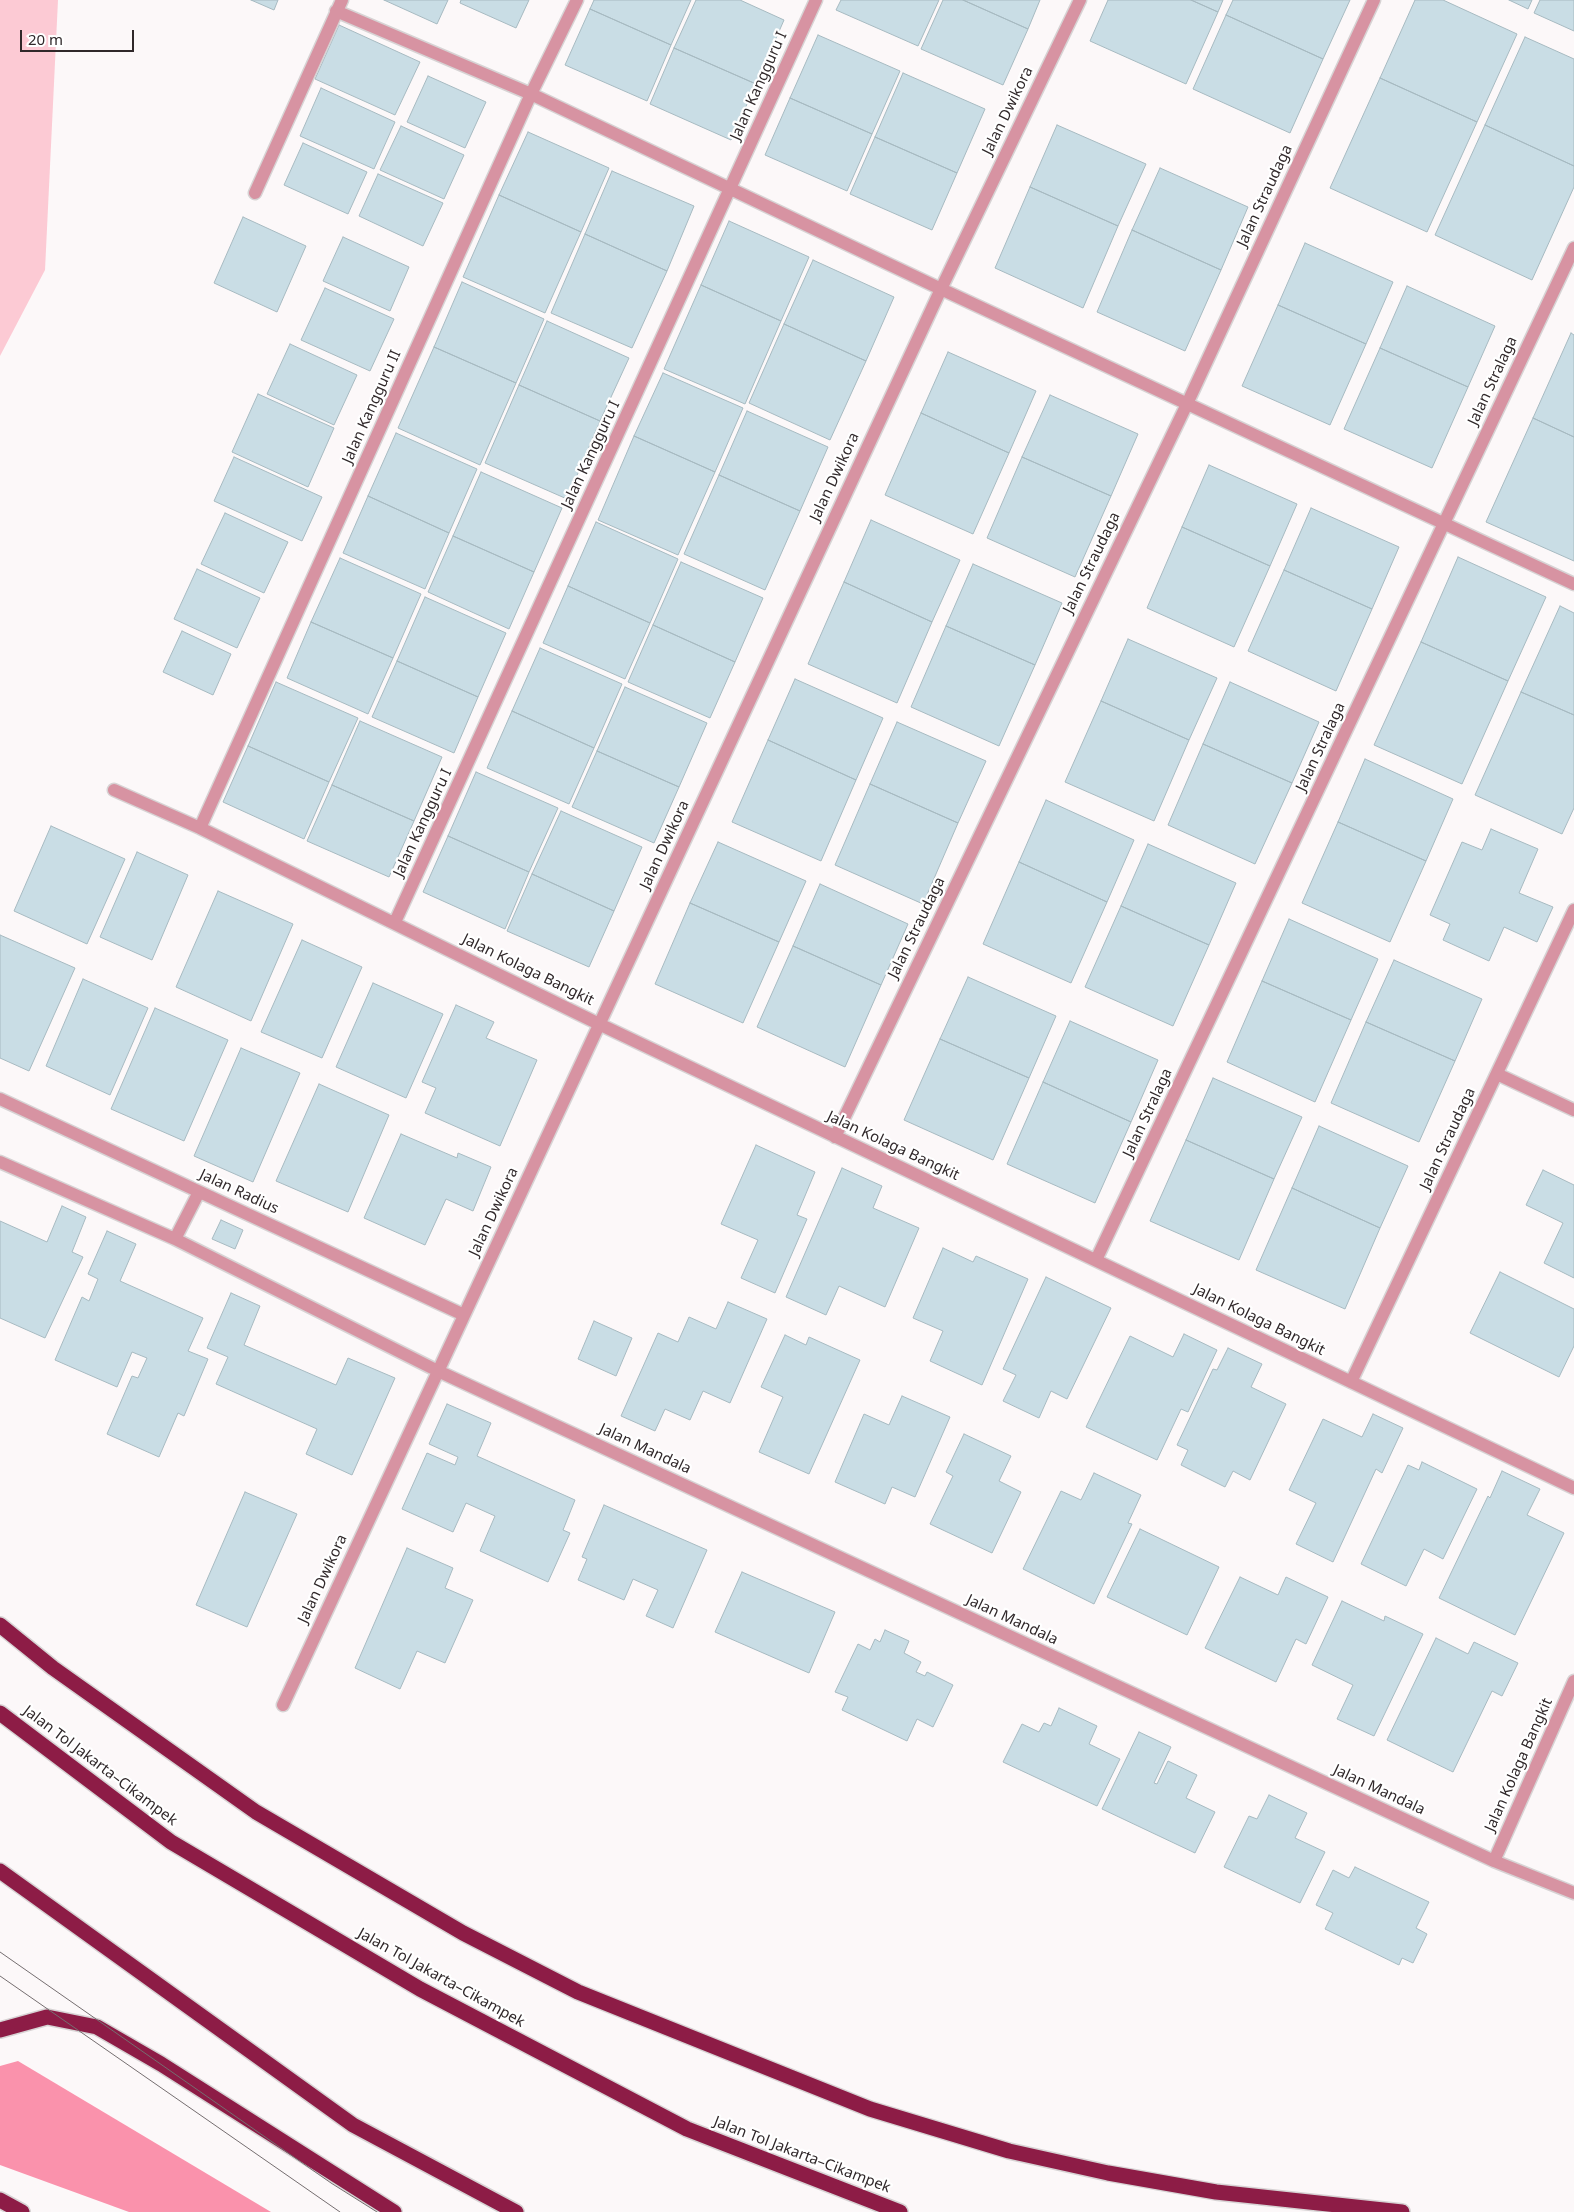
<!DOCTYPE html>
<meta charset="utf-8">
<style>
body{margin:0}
#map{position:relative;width:1574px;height:2212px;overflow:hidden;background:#fcf8f9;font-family:"Noto Sans",sans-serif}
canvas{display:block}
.scale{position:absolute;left:20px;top:30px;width:114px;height:22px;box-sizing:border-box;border:2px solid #30282a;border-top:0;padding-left:6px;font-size:15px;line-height:18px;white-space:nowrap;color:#30282a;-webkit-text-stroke:4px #fff;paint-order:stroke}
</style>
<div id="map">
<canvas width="1574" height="2212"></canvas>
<div class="scale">20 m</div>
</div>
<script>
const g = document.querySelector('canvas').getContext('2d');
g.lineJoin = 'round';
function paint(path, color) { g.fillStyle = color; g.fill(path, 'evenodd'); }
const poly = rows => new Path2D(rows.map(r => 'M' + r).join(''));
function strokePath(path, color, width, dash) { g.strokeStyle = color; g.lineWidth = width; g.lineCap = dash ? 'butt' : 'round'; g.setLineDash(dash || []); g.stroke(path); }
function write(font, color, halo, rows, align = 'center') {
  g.font = font + ' "Noto Sans",sans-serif'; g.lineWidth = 4.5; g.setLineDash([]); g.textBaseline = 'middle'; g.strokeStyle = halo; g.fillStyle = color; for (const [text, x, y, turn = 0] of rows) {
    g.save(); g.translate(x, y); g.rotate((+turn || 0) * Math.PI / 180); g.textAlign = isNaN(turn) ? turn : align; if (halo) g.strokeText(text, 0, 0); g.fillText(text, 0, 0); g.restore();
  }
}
paint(poly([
 [0,0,58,0,45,270,0,356]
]), '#fccad4');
paint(poly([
 [18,2061,271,2212,129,2212,0,2165,0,2066]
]), '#fa92ac');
const building = poly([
 [251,0,278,0,274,10,251,0],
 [384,0,448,0,437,24,384,0],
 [461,0,529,0,516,28,460,3,461,0],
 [594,0,691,0,671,45,590,9,594,0],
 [696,0,740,0,784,20,756,84,674,48,696,0],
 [841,0,939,0,918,46,836,10,841,0],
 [943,0,963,0,1028,29,1003,85,921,49,943,0],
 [963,0,1040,0,1028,29,963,0],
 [1108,0,1191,0,1218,12,1186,84,1090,41,1108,0],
 [1191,0,1223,0,1218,12,1191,0],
 [1233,0,1350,0,1323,59,1226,15,1233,0],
 [1415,0,1443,0,1517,34,1477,122,1380,78,1415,0],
 [1509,0,1532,0,1528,9,1509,0],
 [1540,0,1574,0,1574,31,1534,13,1540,0],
 [590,9,671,45,647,101,565,65,590,9],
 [1226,15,1323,59,1290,133,1193,89,1226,15],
 [339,25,420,62,395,115,315,79,339,25],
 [818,35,900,71,872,134,790,98,818,35],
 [1525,37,1574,59,1574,166,1485,125,1525,37],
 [674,48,756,84,731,140,650,104,674,48],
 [903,73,985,109,957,173,875,137,903,73],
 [428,76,486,102,465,148,407,122,428,76],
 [1380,78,1477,122,1427,232,1330,188,1380,78],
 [321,88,395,122,374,169,300,136,321,88],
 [790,98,872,134,847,191,765,155,790,98],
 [1057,125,1146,164,1118,226,1030,187,1057,125],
 [1485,125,1574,166,1574,187,1532,280,1435,235,1485,125],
 [401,126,464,155,444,199,380,170,401,126],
 [528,132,609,168,581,232,499,195,528,132],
 [875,137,957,173,932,230,850,194,875,137],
 [303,143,367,172,348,214,284,185,303,143],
 [1160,168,1248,207,1221,270,1132,230,1160,168],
 [612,171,694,206,667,271,585,234,612,171],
 [378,174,443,203,423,246,359,216,378,174],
 [1030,187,1118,226,1083,308,995,268,1030,187],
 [499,195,581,232,545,313,463,277,499,195],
 [243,217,306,246,277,312,214,283,243,217],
 [729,221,809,257,781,321,701,285,729,221],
 [1132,230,1221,270,1185,351,1097,312,1132,230],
 [585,234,667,271,632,348,551,313,585,234],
 [343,237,409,267,390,311,323,281,343,237],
 [1305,243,1393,282,1366,344,1278,305,1305,243],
 [813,260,894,297,866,361,784,324,813,260],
 [462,282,544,319,516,383,434,347,462,282],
 [701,285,781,321,745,404,664,369,701,285],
 [1407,286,1495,326,1468,387,1380,348,1407,286],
 [325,288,394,319,370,371,301,340,325,288],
 [1278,305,1366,344,1330,425,1242,386,1278,305],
 [547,321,629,358,600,421,519,385,547,321],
 [784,324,866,361,830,440,749,403,784,324],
 [1571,333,1574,335,1574,437,1533,418,1571,333],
 [290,344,357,375,334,425,267,394,290,344],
 [434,347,516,383,480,465,398,428,434,347],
 [1380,348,1468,387,1432,468,1344,429,1380,348],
 [948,352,1036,391,1009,453,921,413,948,352],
 [663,373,743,408,715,472,634,436,663,373],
 [519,385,600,421,567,499,485,463,519,385],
 [258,394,334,428,308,487,232,452,258,394],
 [1050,395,1138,434,1111,496,1022,457,1050,395],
 [747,411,828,447,800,511,719,475,747,411],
 [921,413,1009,453,973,534,885,495,921,413],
 [1533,418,1574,437,1574,561,1486,522,1533,418],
 [396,433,477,469,449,533,368,496,396,433],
 [634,436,715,472,678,555,598,520,634,436],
 [234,457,322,497,302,541,214,501,234,457],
 [1022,457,1111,496,1075,577,987,538,1022,457],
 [1209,465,1297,504,1270,566,1182,527,1209,465],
 [481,472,562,508,534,572,453,536,481,472],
 [719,475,800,511,765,590,684,554,719,475],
 [368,496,449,533,425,589,343,553,368,496],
 [1311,508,1399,547,1372,609,1284,570,1311,508],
 [225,513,288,542,264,593,201,564,225,513],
 [871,520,960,560,932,622,844,582,871,520],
 [596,522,678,559,650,623,568,586,596,522],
 [1182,527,1270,566,1234,647,1147,608,1182,527],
 [453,536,534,572,509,629,428,592,453,536],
 [1458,557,1546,597,1508,681,1421,642,1458,557],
 [340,558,421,594,393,658,311,622,340,558],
 [681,562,763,598,735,662,653,625,681,562],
 [973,564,1062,603,1035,665,946,626,973,564],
 [197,569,260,598,237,648,174,619,197,569],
 [1284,570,1372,609,1336,691,1248,651,1284,570],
 [844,582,932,622,897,703,808,664,844,582],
 [568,586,650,623,625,679,543,643,568,586],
 [425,597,506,633,478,697,397,661,425,597],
 [1560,606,1574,613,1574,715,1521,692,1560,606],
 [311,622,393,658,368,714,287,678,311,622],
 [653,625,735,662,710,718,628,682,653,625],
 [946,626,1035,665,999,746,911,707,946,626],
 [182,631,231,654,213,695,163,672,182,631],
 [1128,639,1217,678,1189,740,1101,701,1128,639],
 [1421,642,1508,681,1462,784,1374,745,1421,642],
 [540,648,622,684,594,748,512,711,540,648],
 [397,661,478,697,454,753,372,717,397,661],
 [795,679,883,718,856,780,768,740,795,679],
 [276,682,358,718,329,782,248,746,276,682],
 [1230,682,1319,722,1292,783,1203,744,1230,682],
 [625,687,707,723,679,787,597,751,625,687],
 [1521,692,1574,715,1574,808,1562,834,1475,795,1521,692],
 [1101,701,1189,740,1154,821,1065,782,1101,701],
 [512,711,594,748,569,804,487,768,512,711],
 [360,721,442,757,414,821,332,785,360,721],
 [897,722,986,761,958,823,870,784,897,722],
 [768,740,856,780,821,861,732,822,768,740],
 [1203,744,1292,783,1255,864,1168,825,1203,744],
 [248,746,329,782,304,839,223,802,248,746],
 [597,751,679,787,654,843,572,807,597,751],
 [1365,759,1453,799,1426,861,1338,822,1365,759],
 [476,772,558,808,529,872,448,836,476,772],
 [870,784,958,823,923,904,835,865,870,784],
 [332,785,414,821,389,877,307,841,332,785],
 [1046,800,1134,840,1107,902,1019,862,1046,800],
 [561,811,642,847,614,911,532,874,561,811],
 [1338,822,1426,861,1390,942,1302,903,1338,822],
 [51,826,125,859,87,944,14,911,51,826],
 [1491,829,1538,849,1519,893,1553,907,1537,942,1504,927,1489,961,1443,940,1450,924,1430,915,1462,842,1482,850,1491,829],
 [448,836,529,872,505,929,423,892,448,836],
 [718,842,806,881,779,942,690,903,718,842],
 [1148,844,1236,883,1209,945,1121,906,1148,844],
 [137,852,188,875,152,960,100,937,137,852],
 [1019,862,1107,902,1071,983,983,944,1019,862],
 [532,874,614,911,589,967,507,931,532,874],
 [820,884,908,924,881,985,793,946,820,884],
 [218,891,293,924,251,1021,176,987,218,891],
 [690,903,779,942,743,1023,655,984,690,903],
 [1121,906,1209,945,1173,1026,1085,987,1121,906],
 [1289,919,1378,959,1351,1020,1262,981,1289,919],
 [0,935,75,968,29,1071,0,1058,0,935],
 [302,940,362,967,322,1058,261,1032,302,940],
 [793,946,881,985,845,1067,757,1027,793,946],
 [1394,960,1482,999,1455,1061,1366,1022,1394,960],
 [968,977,1056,1016,1029,1078,940,1039,968,977],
 [83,979,148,1008,110,1095,46,1066,83,979],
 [1262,981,1351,1020,1315,1102,1227,1062,1262,981],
 [373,983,443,1014,406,1098,336,1067,373,983],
 [456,1005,494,1022,486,1038,537,1060,500,1146,425,1113,436,1088,422,1082,456,1005],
 [155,1008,228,1040,184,1141,111,1109,155,1008],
 [1070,1021,1158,1060,1131,1122,1043,1082,1070,1021],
 [1366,1022,1455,1061,1419,1142,1331,1103,1366,1022],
 [940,1039,1029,1078,993,1160,904,1120,940,1039],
 [241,1048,300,1073,253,1182,194,1156,241,1048],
 [1213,1078,1302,1117,1274,1179,1186,1140,1213,1078],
 [1043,1082,1131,1122,1095,1203,1007,1164,1043,1082],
 [319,1084,389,1115,348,1212,276,1181,319,1084],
 [1319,1126,1408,1166,1380,1228,1292,1188,1319,1126],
 [401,1134,457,1158,458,1153,491,1167,473,1211,446,1199,425,1245,364,1218,401,1134],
 [1186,1140,1274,1179,1239,1260,1150,1221,1186,1140],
 [756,1145,815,1172,797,1215,807,1219,775,1293,741,1278,758,1240,721,1224,756,1145],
 [842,1168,882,1186,873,1208,919,1228,885,1307,839,1286,826,1315,786,1297,842,1168],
 [1543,1170,1574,1185,1574,1278,1544,1263,1563,1223,1526,1205,1543,1170],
 [1292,1188,1380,1228,1345,1309,1256,1270,1292,1188],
 [62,1206,86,1217,72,1252,83,1257,45,1338,0,1318,0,1221,47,1242,62,1206],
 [221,1220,243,1230,235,1249,212,1239,221,1220],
 [107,1231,136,1244,120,1281,203,1318,188,1351,208,1359,184,1416,178,1413,159,1457,107,1434,132,1376,138,1378,147,1358,132,1352,117,1387,55,1360,82,1297,89,1301,98,1279,88,1274,107,1231],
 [943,1248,973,1262,976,1256,1028,1279,982,1385,930,1361,943,1331,913,1318,943,1248],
 [1500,1272,1574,1309,1574,1346,1559,1377,1470,1333,1500,1272],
 [1046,1277,1111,1308,1067,1399,1051,1391,1039,1418,1003,1401,1016,1375,1003,1369,1046,1277],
 [231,1293,260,1306,244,1345,336,1385,348,1358,395,1378,352,1475,306,1454,317,1429,216,1384,228,1357,207,1348,231,1293],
 [728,1302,767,1319,730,1403,703,1391,690,1420,665,1409,655,1431,621,1416,658,1333,678,1342,689,1317,716,1329,728,1302],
 [594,1321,632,1338,616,1376,578,1359,594,1321],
 [1184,1334,1217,1350,1188,1412,1181,1409,1157,1460,1086,1427,1130,1336,1173,1357,1184,1334],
 [785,1335,806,1345,809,1337,860,1360,809,1474,759,1452,783,1397,761,1387,785,1335],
 [1228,1348,1262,1364,1251,1387,1286,1404,1250,1480,1233,1471,1225,1487,1181,1465,1188,1450,1177,1445,1213,1369,1217,1370,1228,1348],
 [902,1396,950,1417,915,1497,892,1487,885,1504,835,1482,864,1414,889,1425,902,1396],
 [447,1404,491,1423,477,1456,575,1500,563,1530,570,1533,548,1582,480,1551,495,1516,466,1503,453,1532,402,1509,427,1453,455,1465,458,1457,429,1444,447,1404],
 [1373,1414,1403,1428,1382,1473,1376,1469,1333,1562,1296,1544,1316,1503,1289,1490,1323,1419,1362,1437,1373,1414],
 [964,1434,1011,1456,999,1481,1021,1492,992,1553,930,1524,953,1476,946,1472,964,1434],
 [1422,1462,1477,1489,1443,1559,1424,1549,1406,1586,1361,1564,1408,1465,1419,1470,1422,1462],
 [1502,1471,1540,1489,1527,1515,1564,1533,1515,1635,1439,1598,1488,1496,1490,1498,1502,1471],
 [1094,1473,1141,1495,1128,1523,1132,1524,1094,1604,1023,1569,1061,1491,1081,1500,1094,1473],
 [245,1492,297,1514,247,1627,196,1605,245,1492],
 [604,1505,707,1550,673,1628,646,1616,658,1590,633,1579,624,1600,578,1580,587,1559,582,1557,604,1505],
 [1140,1529,1219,1567,1187,1635,1107,1597,1140,1529],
 [407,1548,453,1568,445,1588,473,1600,445,1663,417,1651,400,1689,355,1668,407,1548],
 [742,1572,835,1612,809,1673,715,1632,742,1572],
 [1240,1577,1278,1595,1286,1577,1328,1597,1306,1644,1296,1639,1276,1682,1205,1648,1240,1577],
 [1342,1601,1384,1621,1385,1616,1423,1634,1374,1736,1337,1719,1353,1685,1312,1665,1342,1601],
 [885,1630,909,1641,904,1653,921,1662,916,1672,925,1676,927,1672,953,1685,933,1727,917,1719,907,1741,842,1710,848,1697,835,1692,858,1644,870,1650,875,1639,880,1642,885,1630],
 [1436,1638,1468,1654,1474,1642,1518,1663,1502,1696,1492,1691,1453,1772,1387,1740,1436,1638],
 [1059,1708,1097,1726,1089,1744,1120,1759,1097,1806,1003,1762,1022,1724,1039,1732,1044,1723,1051,1726,1059,1708],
 [1139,1732,1171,1747,1154,1783,1157,1784,1168,1761,1197,1775,1186,1798,1215,1812,1195,1853,1102,1809,1139,1732],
 [1269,1795,1307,1813,1295,1838,1325,1852,1300,1903,1224,1867,1249,1816,1257,1819,1269,1795],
 [1355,1867,1429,1902,1416,1928,1427,1934,1413,1963,1402,1958,1399,1965,1325,1929,1333,1913,1316,1905,1333,1870,1349,1878,1355,1867]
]);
paint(building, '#c9dde5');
strokePath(building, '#a7bac1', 1);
const minor = poly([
 [336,11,531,94,941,289,1574,584],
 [255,193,342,0],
 [114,790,200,828,599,1024,1574,1488],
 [200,828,531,94,577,0],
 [395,922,816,0],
 [1497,1074,1574,1110],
 [0,1099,464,1315],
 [835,1137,1187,404,1374,0],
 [0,1162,175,1239,438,1371,1494,1861,1574,1893],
 [175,1239,199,1192],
 [1096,1260,1574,248],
 [1351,1382,1574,910],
 [283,1705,941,289,1080,0],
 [1494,1861,1574,1681]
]);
const motorway = poly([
 [0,1625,53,1668,256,1812,463,1933,578,1992,870,2109,1009,2151,1108,2173,1216,2192,1402,2212],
 [0,1713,171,1842,420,1989,687,2129,900,2212],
 [0,1871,353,2125,516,2212],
 [0,2030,47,2017,97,2027,161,2064,394,2212],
 [0,2200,22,2212]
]);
strokePath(minor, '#d7d3d4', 15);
strokePath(motorway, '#d7d3d4', 18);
strokePath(minor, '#d793a2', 12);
strokePath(motorway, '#8d1c46', 15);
strokePath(poly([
 [0,1952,331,2183,377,2212],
 [0,1976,340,2212]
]), '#756e70', 1);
write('15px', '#30282a', '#fff', [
 ["Jalan Kangguru I",759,86,-66],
 ["Jalan Dwikora",1008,111,-64],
 ["Jalan Straudaga",1265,196,-65],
 ["Jalan Stralaga",1493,381,-65],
 ["Jalan Kangguru II",372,407,-66],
 ["Jalan Kangguru I",591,455,-65],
 ["Jalan Dwikora",835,477,-65],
 ["Jalan Straudaga",1092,563,-64],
 ["Jalan Stralaga",1321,747,-65],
 ["Jalan Kangguru I",423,823,-65],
 ["Jalan Dwikora",665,845,-65],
 ["Jalan Straudaga",917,928,-64],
 ["Jalan Kolaga Bangkit",528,970,26],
 ["Jalan Stralaga",1148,1113,-65],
 ["Jalan Straudaga",1448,1139,-65],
 ["Jalan Kolaga Bangkit",893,1146,25],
 ["Jalan Radius",239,1192,25],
 ["Jalan Dwikora",494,1212,-65],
 ["Jalan Kolaga Bangkit",1259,1320,26],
 ["Jalan Mandala",645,1449,25],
 ["Jalan Dwikora",323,1579,-65],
 ["Jalan Mandala",1012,1620,25],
 ["Jalan Kolaga Bangkit",1519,1765,-66],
 ["Jalan Tol Jakarta–Cikampek",100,1766,37],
 ["Jalan Mandala",1379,1790,25],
 ["Jalan Tol Jakarta–Cikampek",441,1978,29],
 ["Jalan Tol Jakarta–Cikampek",802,2155,21]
]);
</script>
